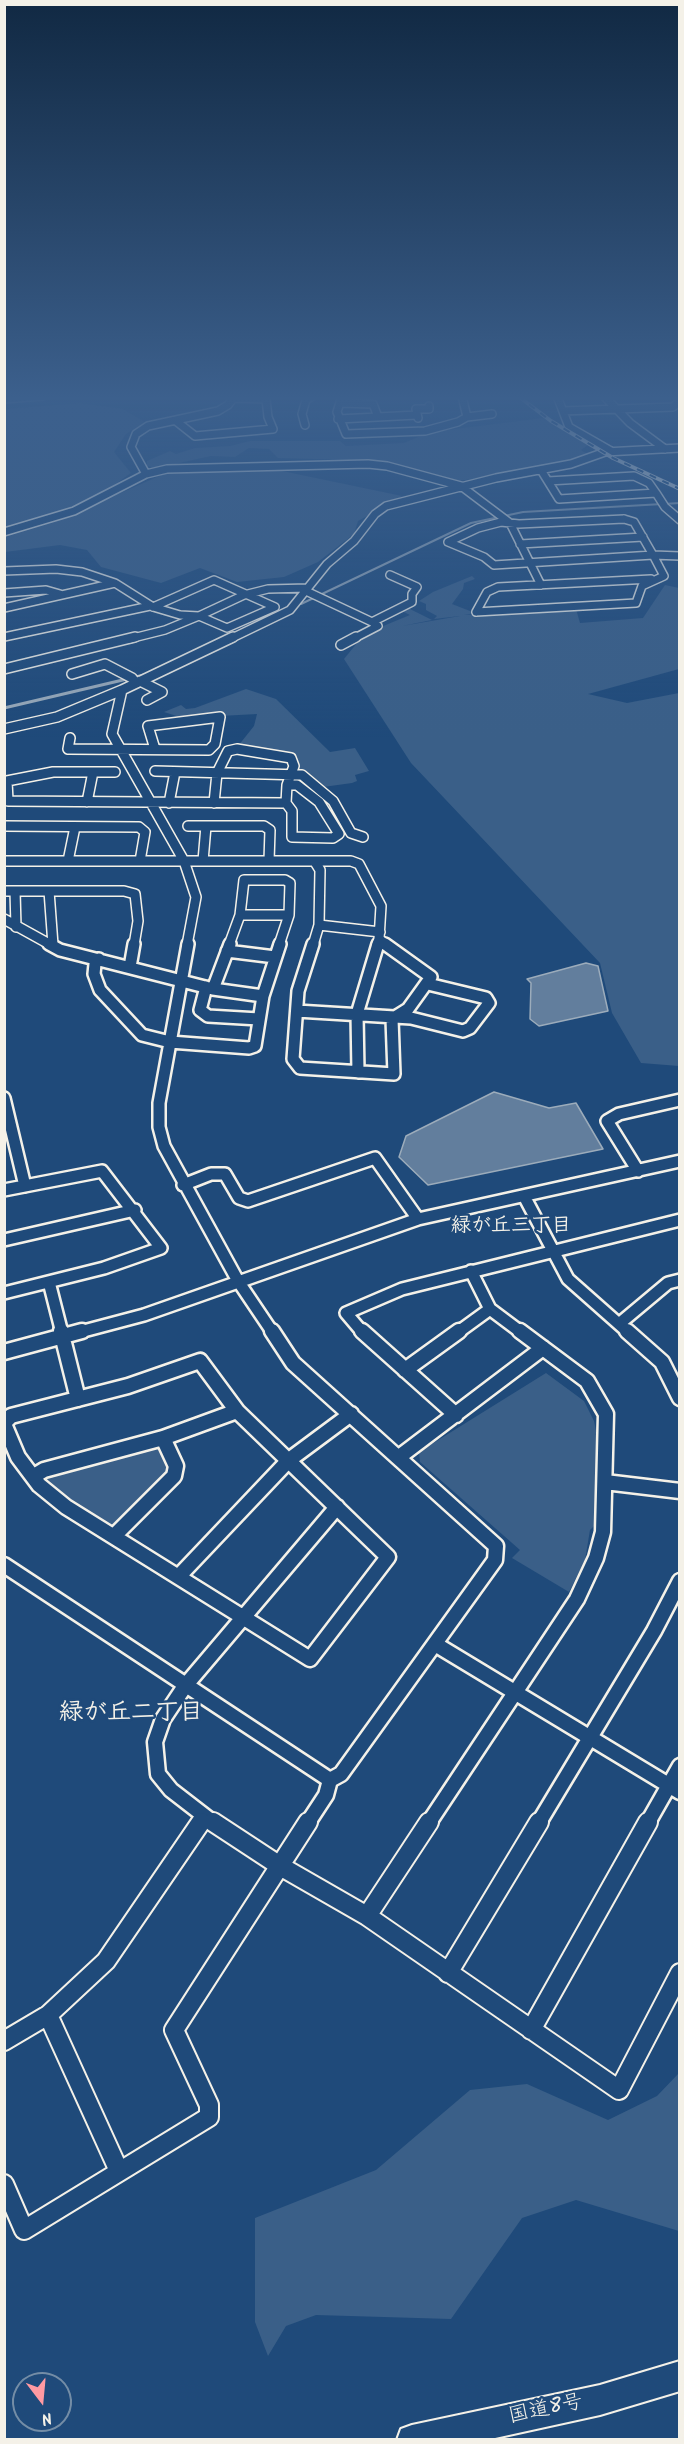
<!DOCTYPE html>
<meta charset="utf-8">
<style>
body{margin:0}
#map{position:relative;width:684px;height:2444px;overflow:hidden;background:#1f4a7a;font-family:Kalam,sans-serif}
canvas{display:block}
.frame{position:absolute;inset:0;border:6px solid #f4f1e8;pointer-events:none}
.north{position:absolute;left:12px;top:2372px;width:60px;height:60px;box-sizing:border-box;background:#1f4a7a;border:2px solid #748da6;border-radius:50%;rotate:164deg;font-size:16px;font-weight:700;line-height:24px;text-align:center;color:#f4f1e8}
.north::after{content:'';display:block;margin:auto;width:21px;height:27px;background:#ff9aa2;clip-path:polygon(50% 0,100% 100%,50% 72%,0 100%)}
</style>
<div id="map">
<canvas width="684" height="2444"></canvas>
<div class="frame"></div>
<div class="north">N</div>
</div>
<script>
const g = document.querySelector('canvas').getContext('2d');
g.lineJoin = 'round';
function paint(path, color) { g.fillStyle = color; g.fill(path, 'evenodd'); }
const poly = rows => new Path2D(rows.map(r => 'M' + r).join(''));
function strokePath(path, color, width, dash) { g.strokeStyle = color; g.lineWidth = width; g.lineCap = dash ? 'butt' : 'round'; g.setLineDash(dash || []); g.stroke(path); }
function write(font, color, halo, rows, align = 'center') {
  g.font = font + ' Kalam,"Klee One",sans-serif'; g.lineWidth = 5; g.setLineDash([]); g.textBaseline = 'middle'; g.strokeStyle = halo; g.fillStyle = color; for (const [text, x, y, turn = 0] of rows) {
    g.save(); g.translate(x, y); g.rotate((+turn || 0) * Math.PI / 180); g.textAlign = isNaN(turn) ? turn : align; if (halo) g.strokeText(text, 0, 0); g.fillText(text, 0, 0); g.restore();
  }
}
paint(poly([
 [80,403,123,409,145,422,126,434,114,452,131,473,107,490,65,511,5,528,5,409],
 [543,418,588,445,581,450,589,455,560,464,459,481,383,461,278,458,269,449,249,448,235,457,211,456,156,468,147,466,147,461,170,451,176,454,195,448,230,446,250,441,340,441,346,446,404,443,430,432],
 [263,467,402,496,358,521,354,534,318,562,284,577,237,582,200,568,161,583,101,567,87,550,60,545,5,552,5,537,52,523,164,474],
 [472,576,475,579,464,583,463,589,452,604,475,613,464,615,576,609,580,623,643,618,665,585,679,588,679,669,588,694,627,703,679,693,679,1066,641,1063,612,1013,600,963,411,763,344,659,357,643,378,630,376,629,410,615,402,611,408,608,432,620,402,626,460,616,434,619,437,616,426,610,426,604,419,601,433,592],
 [246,689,276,699,330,752,355,748,369,771,355,775,357,781,352,783,323,787,308,773,297,772,300,767,294,754,238,746,254,726,257,714,183,718,164,712,181,705,186,709,195,708],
 [546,1373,584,1401,594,1421,599,1445,597,1523,590,1530,585,1560,569,1592,512,1558,520,1550,420,1462,419,1452],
 [152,1447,158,1449,169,1466,164,1475,119,1526,112,1528,66,1500,43,1481,47,1474],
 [679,2073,679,2231,576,2200,522,2218,451,2319,316,2315,286,2326,268,2356,255,2322,255,2218,376,2170,470,2090,527,2084,608,2120,657,2096]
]), '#3a5f88');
const water = poly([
 [586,963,598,966,608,1011,539,1026,530,1019,531,983,527,979,586,963],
 [494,1092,549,1108,576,1103,603,1149,428,1185,399,1157,406,1136,494,1092]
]);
paint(water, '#627e9d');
strokePath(water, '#9cacbb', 1.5);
strokePath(poly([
 [301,604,471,523,523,512,680,503]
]), '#9cacbb', 2);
strokePath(poly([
 [4,708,144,675]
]), '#9cacbb', 3);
const minorFar4 = poly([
 [342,396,337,412,346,434,425,431,458,422,467,417,462,396],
 [557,396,569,427,611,451],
 [604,396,630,423,665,449],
 [4,399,43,396],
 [340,403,373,404,378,417],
 [563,411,673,407,680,401],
 [467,417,492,414],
 [418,418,416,409,429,409,429,406],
 [338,419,417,415],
 [176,421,195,436,273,429,268,417,266,399,234,398],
 [305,425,302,414,306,400,313,396],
 [541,470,559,499,656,493,649,483,634,476,548,481],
 [146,474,131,447,136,434,148,426,218,411,228,405,235,396],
 [656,493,665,507,680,520],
 [624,519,634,522,653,555,494,565,484,557,448,542,478,528,501,522,519,524,624,519],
 [4,532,74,511,146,474,167,469,368,464,387,466,461,486,510,523,541,585],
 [520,544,643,537],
 [653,555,680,556],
 [4,571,56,569,82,572,115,583,153,607,180,615,199,616,244,595,268,589,308,588],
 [306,591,372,622],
 [4,593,46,590,60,594],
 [4,608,115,583],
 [476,612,636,603,642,586,664,576,653,555],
 [476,612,487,592,498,587,651,579],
 [4,637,150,606],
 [129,639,165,630,199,616,227,628,275,607,214,580,153,607],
 [230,639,290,610,327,564,354,541,375,514,386,506,496,478,571,464,605,452,680,448],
 [353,639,378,626,372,622,412,602,412,594,417,587,390,575]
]);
const minorFar3 = poly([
 [341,645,356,637],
 [4,669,135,637],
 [72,674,105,664,132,678,136,683],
 [140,681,162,692,147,700],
 [122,690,112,734,184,861,196,897,187,945],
 [4,729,57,717,122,690,233,637],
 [70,738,68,749,209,750,215,744,220,717,148,726,155,749],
 [155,771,302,775,333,801,351,833,363,837],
 [115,772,53,772,7,781,8,801,286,803,292,811,292,837,333,838,339,834,319,802,297,785,287,785],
 [87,802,93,772],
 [169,803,175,772],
 [214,803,217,773,228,751,237,749,291,758,294,766,287,785,286,803],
 [4,826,139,827,145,832,140,861],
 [188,826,264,826,270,830,269,861],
 [4,861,351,861,359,864,381,906,379,939,387,945],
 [68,861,75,827],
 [203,861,206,826],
 [4,891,124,891,135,894,138,921,134,945],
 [15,891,16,927],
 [49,891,53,945],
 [240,915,289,915],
 [4,919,51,945],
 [319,925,380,932],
 [229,945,240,915,244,880,285,880,290,883,289,915,279,945],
 [313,945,319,925,320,870,315,862],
 [377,945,379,939]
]);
const minorFar2 = poly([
 [49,944,60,950,213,989,263,996],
 [188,944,159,1103,159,1127,164,1146,238,1281,273,1333],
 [313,944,298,991,293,1059,300,1068,394,1074,392,1019,408,1009,431,977,385,944],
 [227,951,275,957],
 [99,959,95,964,94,974,100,990,142,1035,170,1042,249,1048,255,1046,263,996,280,944],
 [130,967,134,944],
 [206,987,200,1010,208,1016,259,1019],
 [213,989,230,944],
 [297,1011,411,1018,463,1031,470,1028,489,1003,486,998,428,984],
 [358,1072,357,1014,378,944],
 [4,1098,25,1186],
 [638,1171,607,1121,619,1114,680,1100],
 [183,1185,211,1174,225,1174,239,1198,248,1201,375,1158,418,1219],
 [4,1190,102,1171,161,1248,104,1268,4,1293],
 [524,1196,568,1279,629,1333],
 [4,1240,135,1210],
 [471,1271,490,1309,522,1333],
 [49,1282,62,1333],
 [619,1324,668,1283,680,1280],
 [76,1333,144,1315,418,1219,680,1161],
 [363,1333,346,1313,402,1289,680,1220],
 [457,1333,490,1309]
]);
const minorFar1 = poly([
 [61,1331,78,1399],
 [362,1331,456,1415],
 [627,1331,662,1362,680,1398],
 [4,1352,82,1331],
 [405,1370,459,1331],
 [4,1423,11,1416,128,1386,200,1361,237,1411,388,1557,310,1659,66,1507,39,1485,18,1457,4,1424],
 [399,1457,543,1348],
 [34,1476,44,1470,163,1438,237,1411],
 [605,1482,680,1491],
 [114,1536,174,1476,176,1466,163,1438],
 [4,1565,330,1780,341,1774,495,1560,496,1546,293,1363,272,1331],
 [179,1576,289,1460,351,1414],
 [435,1644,680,1792],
 [200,1824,205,1817],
 [215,1824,171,1790,158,1774,155,1742,163,1719,185,1686,337,1507],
 [307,1824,326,1795,330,1780],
 [428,1824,577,1599,596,1558,603,1532,606,1414,587,1381,520,1331],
 [538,1824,654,1631,680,1581],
 [647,1824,680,1766]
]);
const minor = poly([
 [213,1822,280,1866,367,1916,619,2090,680,1973],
 [367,1916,429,1822],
 [448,1973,539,1822],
 [48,2015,119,2171],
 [531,2030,648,1822],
 [4,2041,48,2015,106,1961,201,1822],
 [4,2184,24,2230,209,2117,209,2105,174,2030,308,1822]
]);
const highway = poly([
 [680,2361,680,2391,600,2415,486,2440,397,2440,401,2429,412,2425,600,2385,680,2361]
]);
strokePath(minorFar4, '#f4f1e8', 10);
strokePath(minorFar3, '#f4f1e8', 12);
strokePath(minorFar2, '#f4f1e8', 16);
strokePath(minorFar1, '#f4f1e8', 19);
strokePath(minor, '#f4f1e8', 22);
strokePath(highway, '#f4f1e8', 4);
strokePath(minorFar4, '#1f4a7a', 7);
strokePath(minorFar3, '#1f4a7a', 9);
strokePath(minorFar2, '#1f4a7a', 11);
strokePath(minorFar1, '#1f4a7a', 14);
strokePath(minor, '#1f4a7a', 18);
paint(highway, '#1f4a7a');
const rail = poly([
 [518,396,551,421,613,458,680,489]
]);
strokePath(rail, '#f4f1e8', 4);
strokePath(rail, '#1f4a7a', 2, [7]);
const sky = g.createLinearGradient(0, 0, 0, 738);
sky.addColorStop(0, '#112943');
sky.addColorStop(0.54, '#3c608d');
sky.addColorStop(1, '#3c608d00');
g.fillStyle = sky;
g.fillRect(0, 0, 684, 738);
write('bold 20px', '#f4f1e8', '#1f4a7a', [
 ["緑が丘三丁目",511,1228]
]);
write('21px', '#f4f1e8', '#1f4a7a', [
 ["国道8号",546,2411,-12]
]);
write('bold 24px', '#f4f1e8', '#1f4a7a', [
 ["緑が丘二丁目",131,1715]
]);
</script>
